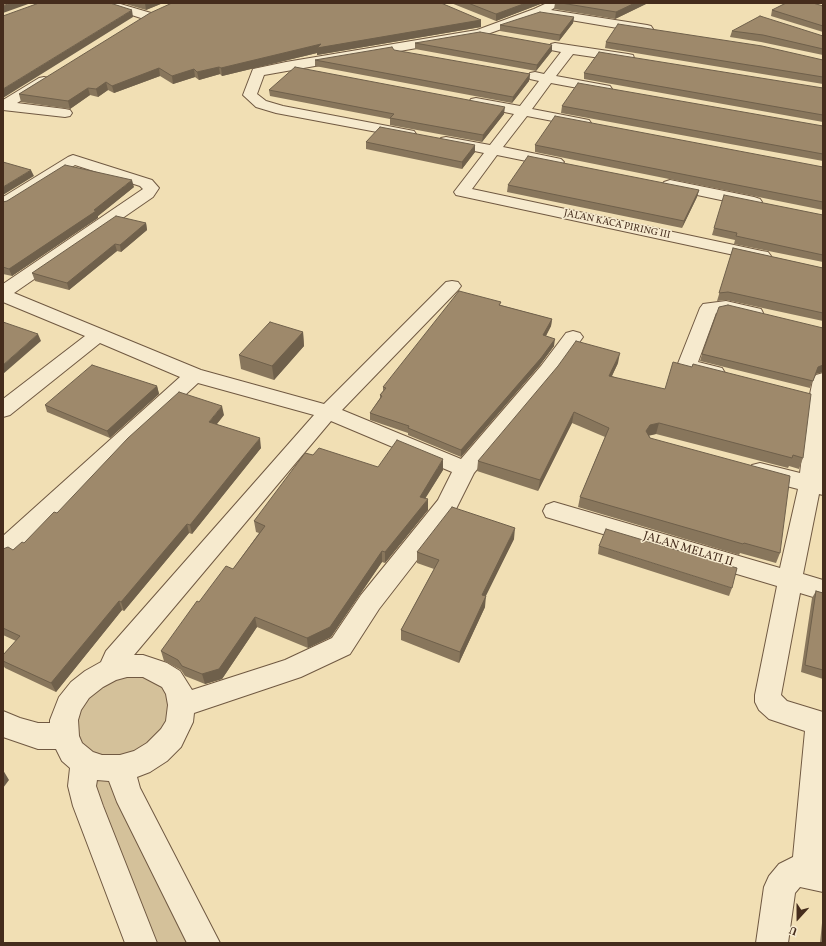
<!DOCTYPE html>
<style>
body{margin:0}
#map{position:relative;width:826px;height:946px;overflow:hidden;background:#f1dfb4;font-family:Vollkorn,serif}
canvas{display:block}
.frame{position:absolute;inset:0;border:4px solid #452c1c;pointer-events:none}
.north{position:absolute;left:778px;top:898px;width:40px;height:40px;-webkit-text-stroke:3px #f6eace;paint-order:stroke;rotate:201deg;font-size:11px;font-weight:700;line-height:16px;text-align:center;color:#452c1c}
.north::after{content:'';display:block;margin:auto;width:14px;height:18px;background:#452c1c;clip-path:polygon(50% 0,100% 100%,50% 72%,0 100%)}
</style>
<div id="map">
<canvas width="826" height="946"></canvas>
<div class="frame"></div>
<div class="north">U</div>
</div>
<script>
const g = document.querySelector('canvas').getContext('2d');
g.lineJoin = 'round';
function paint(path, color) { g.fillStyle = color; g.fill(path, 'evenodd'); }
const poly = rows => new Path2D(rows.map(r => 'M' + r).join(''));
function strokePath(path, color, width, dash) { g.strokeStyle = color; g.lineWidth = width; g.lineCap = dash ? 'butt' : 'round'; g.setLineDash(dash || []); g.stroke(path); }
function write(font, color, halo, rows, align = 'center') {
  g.font = font + ' Vollkorn,serif'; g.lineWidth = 3; g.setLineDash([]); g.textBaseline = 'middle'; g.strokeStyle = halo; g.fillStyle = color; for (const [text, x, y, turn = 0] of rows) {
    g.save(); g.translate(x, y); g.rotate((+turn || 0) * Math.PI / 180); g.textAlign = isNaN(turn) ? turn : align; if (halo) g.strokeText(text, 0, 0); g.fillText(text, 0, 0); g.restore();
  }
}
paint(poly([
 [158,671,179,722,120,768,204,943,141,943,69,705,94,679]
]), '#d4c19a');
const minor = poly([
 [99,3,117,3,151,13,153,16,151,19,147,20,101,5,99,3],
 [547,3,562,3,551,10,647,25,651,26,653,29,651,32,647,33,541,15,479,37,264,75,257,94,266,101,283,106,414,131,416,134,414,137,409,138,276,113,256,107,243,95,253,69,286,62,477,30,534,9,547,3],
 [555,43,628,54,633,55,634,58,633,61,628,62,573,54,556,76,610,86,612,89,610,92,605,93,551,83,532,109,589,120,591,123,589,126,584,127,527,116,503,147,561,159,564,162,561,165,556,167,497,155,472,189,762,251,768,252,771,256,768,260,762,261,456,195,454,192,484,153,441,144,439,141,441,138,446,137,490,145,514,114,471,105,469,102,471,99,476,98,520,106,539,81,530,79,528,76,530,73,535,72,544,74,561,52,551,50,549,47,551,44,555,43],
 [44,77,49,78,51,81,49,84,17,103,65,109,70,110,72,113,70,116,65,117,3,110,3,100,39,78,44,77],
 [73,155,152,180,159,188,153,197,14,293,201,370,324,404,446,282,452,281,458,282,461,286,458,290,342,410,461,459,541,366,566,333,573,331,580,333,583,337,555,376,474,473,455,511,379,609,350,654,301,677,194,713,193,722,181,747,167,761,150,772,137,777,140,788,220,943,187,943,117,802,109,781,97,780,96,786,103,806,157,943,125,943,73,806,68,786,70,768,62,761,56,749,38,749,3,737,3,711,20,718,38,723,50,723,50,720,59,697,71,682,85,671,101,662,106,651,314,415,198,383,11,556,3,559,3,536,180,377,100,343,10,415,3,417,3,399,85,336,3,302,3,284,143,189,140,186,75,165,9,207,3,209,3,197,68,157,73,155],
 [331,421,452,472,438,500,361,595,332,638,285,660,192,690,180,671,167,663,143,655,134,655,331,421],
 [127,677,143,677,162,687,166,694,168,705,166,721,161,729,147,743,134,751,120,755,102,755,93,752,82,743,79,736,78,720,81,710,89,698,103,687,116,680,127,677],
 [670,180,754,197,760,199,762,202,760,205,754,207,664,188,662,185,664,182,670,180],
 [726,301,761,309,763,313,761,317,754,319,726,312,716,313,698,362,722,368,725,373,722,378,715,379,680,370,677,366,700,308,703,304,726,301],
 [823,373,822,479,823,479,823,495,819,494,803,574,823,580,823,600,800,593,781,695,787,701,823,712,823,892,800,887,795,893,788,943,756,943,764,887,769,876,779,864,793,857,805,731,769,719,759,710,755,702,755,695,777,586,546,517,543,511,546,505,554,502,780,568,798,489,752,477,749,471,752,465,760,463,800,473,809,399,813,380,816,375,823,373]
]);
strokePath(minor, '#705942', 2);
paint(minor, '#f6eace');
paint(poly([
 [122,3,163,3,146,10],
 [172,3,481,20,481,27,317,55,317,53,222,76,220,74,199,80,195,77,173,84,160,76,114,93,108,90,98,97,90,95,70,109,21,102,19,94],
 [451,3,543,3,496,21],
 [555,3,648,3,615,19,554,9],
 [823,6,823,32,771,16,772,10],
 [574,17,573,23,559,41,500,31,500,25],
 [732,31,823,36,823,55,761,42,730,37],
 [606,42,823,60,823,84,605,48],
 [415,43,552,45,552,51,536,71,415,49],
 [315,60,530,74,529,81,512,103,315,66],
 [584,73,823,88,823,122,584,79],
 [269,90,504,114,482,142,390,125,390,119,270,96],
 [562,106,823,126,823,161,561,113],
 [366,142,475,152,462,169,366,149],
 [535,145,823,167,823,210,535,152],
 [508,185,699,190,697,197,682,228,507,192],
 [134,187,98,216,98,218,12,276,3,274,3,202],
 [823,215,823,262,734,244,735,240,712,235,714,228],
 [146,223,147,230,121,252,117,251,69,290,35,281,32,273],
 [733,248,823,268,823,321,726,300,717,301],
 [501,302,500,305,552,319,551,326,546,336,554,346,540,365,461,457,408,435,408,433,370,420,370,413,380,398,380,395,383,391,383,387],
 [823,328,823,372,815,374,810,388,700,361,702,354],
 [303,332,304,346,274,380,241,369,239,355],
 [618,363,612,376,803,458,799,469,789,466,788,468,656,434,649,435,650,438,780,553,776,563,740,553,739,555,578,507,580,497,605,437,572,423,538,491,477,471,478,461],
 [157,386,159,394,110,438,47,412,45,405],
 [224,415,217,424,261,448,192,534,189,533,124,611,122,610,56,692,5,668,3,665,3,655,16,641,3,635,3,549,13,550,24,543,57,513],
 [313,455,378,467,443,470,425,498,428,510,385,563,382,562,331,637,308,648,257,627,222,679,205,684,185,676,181,670,164,661,161,651,199,602,233,569,259,533,256,532,254,521],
 [514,539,485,596,485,607,459,663,401,640,401,630,434,569,417,563,417,552],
 [599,546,732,588,729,596,598,554],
 [816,591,823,593,823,679,801,672,812,598],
 [823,913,823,943,820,943]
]), '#88765c');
paint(poly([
 [10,3,31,3,3,13,3,6],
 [145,3,163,3,146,10],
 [526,3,543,3,496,21,496,14],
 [635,3,648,3,615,19,616,12],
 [132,10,133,17,3,98,3,89],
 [574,17,573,23,559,41,560,35],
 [481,20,481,27,317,55,317,53,222,76,221,68,321,44],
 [552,45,552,51,536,71,537,65],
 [219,67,220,74,199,80,197,72],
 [159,68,160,76,114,93,112,86],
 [194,69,195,77,173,84,172,76],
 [530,74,529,81,512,103,513,97],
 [106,82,108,90,98,97,96,89],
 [88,88,90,95,70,109,68,101],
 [505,107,504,114,482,142,483,135],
 [475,145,475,152,462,169,462,162],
 [31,170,34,176,3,195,3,187],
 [132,180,134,187,98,216,98,218,12,276,9,269,94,210],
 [699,190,697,197,682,228,684,221],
 [146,223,147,230,121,252,120,245],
 [115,244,117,251,69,290,67,283],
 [552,319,551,326,542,343,543,335],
 [303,332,304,346,274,380,272,366],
 [38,334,41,341,3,374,3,365],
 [555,339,554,346,540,365,461,457,461,450],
 [620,353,618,363,607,386,609,376],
 [823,365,823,372,815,374,818,367],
 [157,386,159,394,110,438,107,431],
 [222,406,224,415,211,431,209,422],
 [574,412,572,423,538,491,540,480],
 [659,423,656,434,648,436,646,431,650,425],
 [260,438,261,448,192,534,190,525],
 [443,459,443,470,420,507,420,497],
 [428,499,428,510,385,563,385,552],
 [187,524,189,533,124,611,121,602],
 [515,528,514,539,481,606,482,595],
 [382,551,382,562,331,637,308,648,307,638],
 [486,596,485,607,459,663,460,652],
 [119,601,122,610,56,692,51,683],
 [255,617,257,627,222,679,205,684,202,674],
 [3,770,9,780,3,788]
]), '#6f604b');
const building = poly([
 [3,3,10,3,3,6,3,3],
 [39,3,110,3,132,10,3,89,3,16,39,3],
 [172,3,441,3,481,20,317,48,321,44,221,68,219,67,197,72,194,69,172,76,159,68,112,86,106,82,96,89,88,88,68,101,19,94,150,13,172,3],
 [468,3,526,3,496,14,468,3],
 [561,3,635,3,616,12,561,3],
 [786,3,813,3,823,6,823,26,772,10,786,3],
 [540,12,574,17,560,35,500,25,540,12],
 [760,16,823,36,823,49,763,35,732,31,760,16],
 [618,24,762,46,823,60,823,77,606,42,618,24],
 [480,32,552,45,537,65,415,43,480,32],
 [392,47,394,50,530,74,513,97,315,60,392,47],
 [599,52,823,88,823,115,584,73,599,52],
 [295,67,505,107,483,135,390,118,394,114,269,90,295,67],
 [578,83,823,126,823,154,562,106,578,83],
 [555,116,823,167,823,202,535,145,555,116],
 [380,127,475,145,462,162,366,142,380,127],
 [528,156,699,190,684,221,508,185,528,156],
 [3,162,31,170,3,187,3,162],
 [65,165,132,180,94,210,96,211,9,269,3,267,3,202,7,201,65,165],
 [724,195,823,215,823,255,736,236,737,233,714,228,724,195],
 [116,216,146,223,120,245,115,244,67,283,32,273,116,216],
 [733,248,823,268,823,313,728,292,719,293,733,248],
 [459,291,501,302,499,305,552,319,543,335,555,339,541,358,461,450,408,428,409,426,370,413,382,396,380,395,386,388,383,387,459,291],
 [728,305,823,328,823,365,818,367,813,381,702,354,719,307,728,305],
 [3,322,38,334,3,365,3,322],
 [270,322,303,332,272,366,239,355,270,322],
 [576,341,620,353,609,376,665,389,673,362,692,367,693,364,811,394,803,458,793,455,792,458,659,423,650,425,646,431,650,438,790,476,780,553,744,543,743,544,580,497,609,428,574,412,540,480,478,461,558,366,576,341],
 [92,365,157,386,107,431,45,405,92,365],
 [179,392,222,406,209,422,260,438,190,525,187,524,121,602,119,601,51,683,3,661,3,655,20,636,3,628,3,549,8,547,13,550,22,542,24,543,54,512,57,513,128,438,179,392],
 [397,440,443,459,420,497,428,499,385,552,382,551,330,627,307,638,255,617,219,669,202,674,182,666,178,660,161,651,197,601,199,602,226,566,233,569,265,526,254,521,305,453,313,455,319,448,378,467,397,440],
 [452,507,515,528,482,595,486,596,460,652,401,630,439,560,417,552,452,507],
 [606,529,737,568,732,588,599,546,606,529],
 [816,591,823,593,823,670,805,665,816,591]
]);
paint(building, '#9e896b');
strokePath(building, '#6f604b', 1);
write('10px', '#452c1c', '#f6eace', [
 ["JALAN KACA PIRING III",617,225,12]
]);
write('12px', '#452c1c', '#f6eace', [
 ["JALAN MELATI II",688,550,17]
]);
</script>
